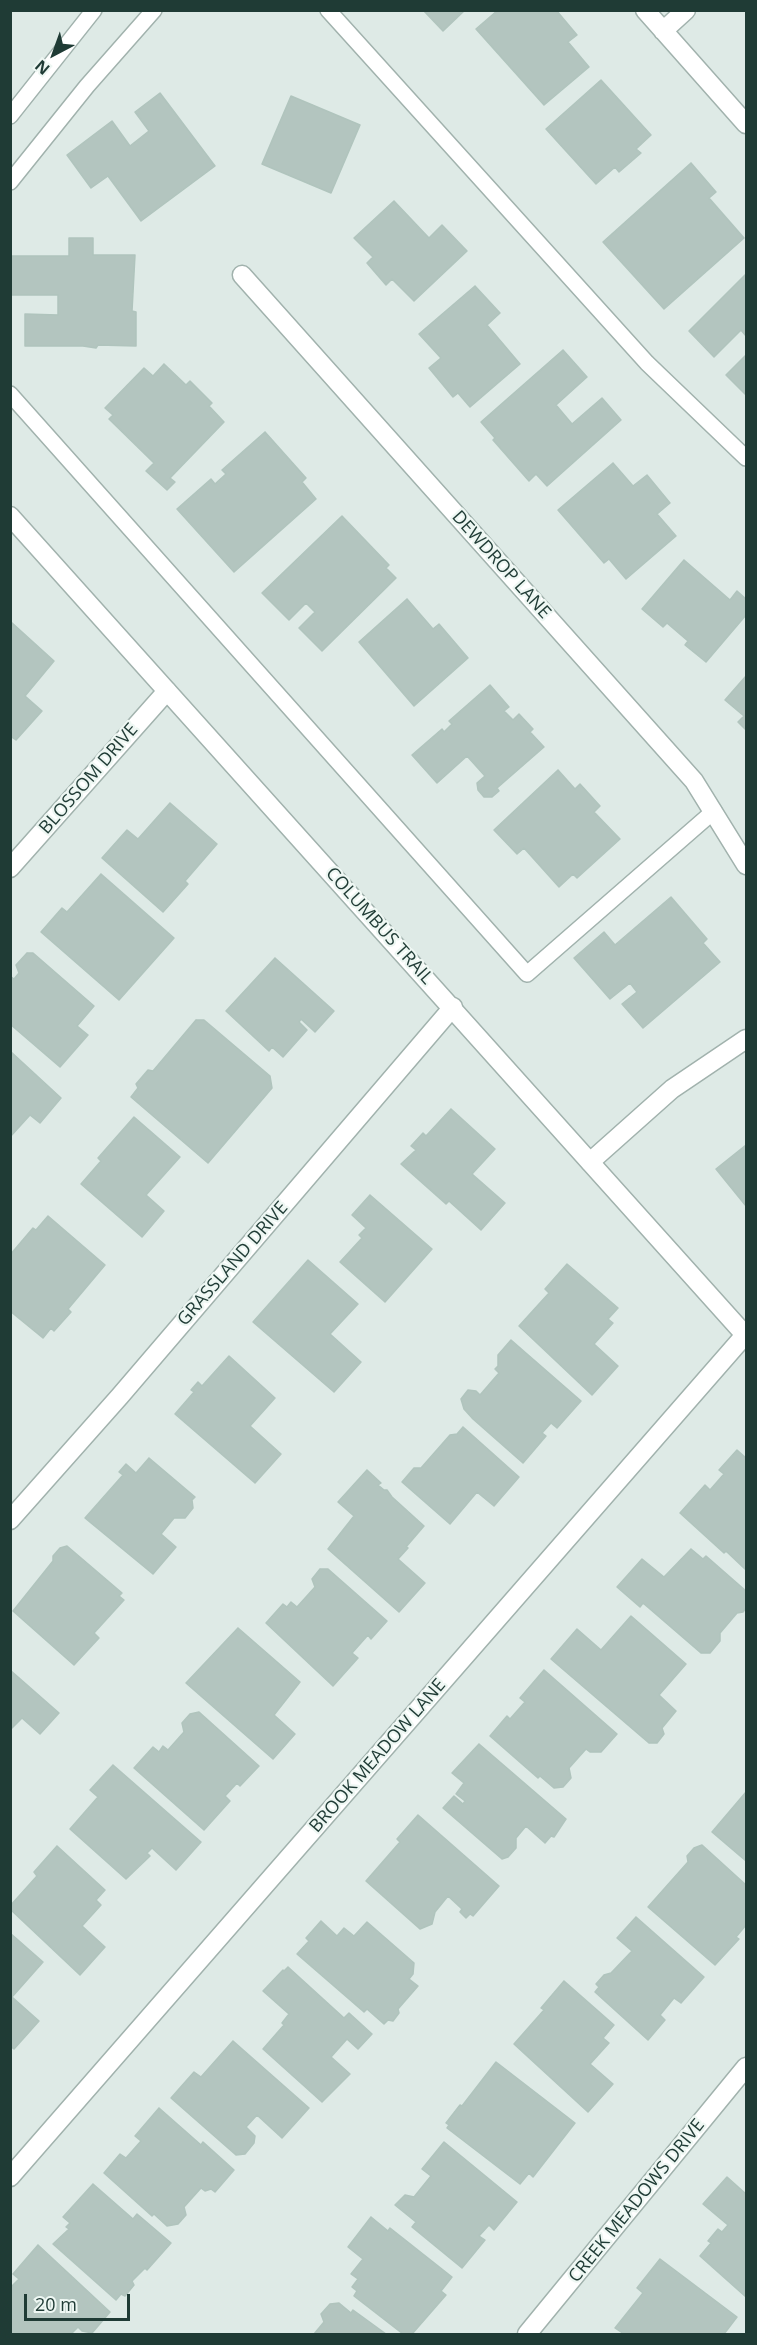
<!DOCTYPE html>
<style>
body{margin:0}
#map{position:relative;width:757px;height:2345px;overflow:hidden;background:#deeae6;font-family:"Open Sans",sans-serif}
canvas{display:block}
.frame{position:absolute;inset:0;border:12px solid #1f3b35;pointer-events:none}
.north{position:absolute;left:24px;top:24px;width:60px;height:60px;-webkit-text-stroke:4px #eef7f3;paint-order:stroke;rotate:221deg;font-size:16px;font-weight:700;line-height:24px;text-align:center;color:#1f3b35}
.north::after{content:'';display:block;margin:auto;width:21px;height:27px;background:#1f3b35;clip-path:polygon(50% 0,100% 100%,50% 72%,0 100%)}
.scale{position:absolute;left:24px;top:2294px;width:106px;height:27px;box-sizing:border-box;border:3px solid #1f3b35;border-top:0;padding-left:8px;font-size:18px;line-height:21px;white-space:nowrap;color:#1f3b35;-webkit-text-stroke:4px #eef7f3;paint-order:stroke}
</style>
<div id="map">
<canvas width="757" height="2345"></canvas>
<div class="frame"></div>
<div class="north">N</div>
<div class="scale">20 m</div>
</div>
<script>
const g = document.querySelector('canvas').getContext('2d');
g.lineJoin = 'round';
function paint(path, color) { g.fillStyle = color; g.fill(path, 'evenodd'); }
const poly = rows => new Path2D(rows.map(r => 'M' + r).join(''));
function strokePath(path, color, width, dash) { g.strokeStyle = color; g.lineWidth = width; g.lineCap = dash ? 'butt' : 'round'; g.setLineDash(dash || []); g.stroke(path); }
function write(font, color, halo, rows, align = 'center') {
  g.font = font + ' "Open Sans",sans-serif'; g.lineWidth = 4.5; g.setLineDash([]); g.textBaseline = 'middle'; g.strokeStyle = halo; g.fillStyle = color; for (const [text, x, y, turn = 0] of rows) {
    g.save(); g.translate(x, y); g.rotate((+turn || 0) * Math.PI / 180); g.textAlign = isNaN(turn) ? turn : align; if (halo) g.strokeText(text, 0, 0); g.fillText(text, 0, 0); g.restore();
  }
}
const building = poly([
 [423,10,463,10,464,11,443,31,423,10],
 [498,10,556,10,577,35,568,42,589,67,544,105,476,29,498,10],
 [601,80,651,135,636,149,641,153,619,172,615,167,596,184,546,129,601,80],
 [160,93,215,166,141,221,108,176,91,188,67,155,112,121,130,146,149,131,135,112,160,93],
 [291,96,360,125,331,193,262,164,291,96],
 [691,163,716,192,709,198,744,238,664,309,603,242,691,163],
 [394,201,429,238,442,225,467,251,414,301,392,279,386,285,367,263,373,257,354,238,394,201],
 [69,238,93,238,93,255,135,255,132,311,136,312,136,346,98,345,96,348,83,346,25,346,25,314,58,315,58,295,10,295,10,256,69,256,69,238],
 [746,274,746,336,741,330,714,357,689,331,746,274],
 [475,286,500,313,487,325,520,364,470,407,458,393,453,397,429,368,441,358,419,334,475,286],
 [563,350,587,377,556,405,572,424,602,398,621,420,547,486,536,474,529,481,493,440,495,438,481,422,563,350],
 [746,355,746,395,726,375,746,355],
 [164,364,186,385,190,381,212,403,209,406,224,422,170,478,175,482,167,490,146,471,154,463,109,419,113,415,105,408,144,368,153,376,164,364],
 [265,432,306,478,302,482,316,499,234,572,177,509,211,479,215,484,226,474,222,470,265,432],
 [613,463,633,486,647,475,670,503,657,514,676,536,626,579,609,559,604,563,558,510,613,463],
 [342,516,389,565,386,568,396,578,322,651,299,628,315,612,306,603,289,620,262,593,342,516],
 [684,560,730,600,737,591,746,599,746,615,706,662,685,645,688,641,667,623,663,627,642,609,684,560],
 [407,599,433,629,439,624,468,658,414,706,359,642,407,599],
 [11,622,54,661,25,696,42,711,16,740,10,736,11,622],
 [746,676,746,730,738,722,744,716,725,700,746,676],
 [490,685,509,707,504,711,513,720,519,714,533,729,530,732,544,747,497,788,499,791,492,797,484,797,478,790,477,783,485,776,467,756,437,783,412,755,442,729,444,732,452,724,449,721,490,685],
 [558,770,575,789,580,784,600,806,594,812,620,839,577,878,573,874,559,887,524,848,517,854,494,830,558,770],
 [170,803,217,844,185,881,188,884,163,912,102,858,127,830,138,839,170,803],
 [101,874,174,938,119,1000,41,932,62,908,67,912,101,874],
 [671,897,707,939,703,943,720,962,643,1028,622,1004,637,992,630,983,610,999,574,958,604,932,615,945,671,897],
 [27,953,33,953,94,1006,77,1026,88,1035,60,1067,10,1024,10,976,14,979,19,973,16,965,27,953],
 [275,958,334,1011,315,1032,301,1019,299,1022,307,1030,283,1057,272,1047,269,1051,226,1011,275,958],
 [196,1020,204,1020,270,1076,272,1088,208,1163,131,1097,138,1088,136,1084,148,1070,153,1071,196,1020],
 [10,1051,61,1098,40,1123,30,1115,10,1137,10,1051],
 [451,1109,495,1149,472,1174,505,1203,481,1230,449,1201,446,1204,401,1164,416,1150,411,1146,423,1133,426,1136,451,1109],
 [134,1117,180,1157,146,1195,164,1211,142,1237,81,1184,101,1161,98,1158,134,1117],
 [746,1145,746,1206,716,1169,746,1145],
 [370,1195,432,1249,385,1302,340,1262,362,1238,359,1235,366,1228,352,1215,370,1195],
 [48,1216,105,1265,68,1309,71,1312,54,1331,51,1328,43,1338,10,1311,10,1255,33,1228,36,1230,48,1216],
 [308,1260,358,1304,330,1334,361,1362,334,1392,253,1322,308,1260],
 [567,1264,618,1308,608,1319,613,1323,594,1344,618,1366,592,1395,519,1326,549,1293,545,1289,567,1264],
 [511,1340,581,1401,557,1428,551,1423,542,1433,546,1436,523,1463,473,1419,464,1409,461,1399,468,1390,476,1391,480,1395,499,1373,495,1369,498,1366,498,1355,511,1340],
 [229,1356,275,1398,250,1426,281,1454,255,1483,175,1414,194,1392,191,1390,198,1382,202,1386,229,1356],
 [463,1427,519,1477,494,1506,477,1492,450,1524,402,1482,414,1468,421,1468,450,1435,457,1434,463,1427],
 [737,1450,746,1458,746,1570,726,1551,724,1553,680,1513,705,1485,710,1490,724,1474,719,1470,737,1450],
 [149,1458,195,1497,192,1500,193,1508,185,1518,174,1518,161,1534,176,1547,153,1574,85,1518,123,1475,119,1472,126,1464,136,1473,149,1458],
 [367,1470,381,1483,378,1485,384,1490,387,1490,392,1497,424,1526,406,1547,408,1548,398,1559,425,1583,399,1612,328,1549,354,1516,338,1502,367,1470],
 [67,1546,122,1593,119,1596,124,1600,94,1633,99,1638,74,1665,13,1611,53,1561,53,1556,60,1548,67,1546],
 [691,1549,703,1559,706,1556,746,1591,746,1608,743,1612,737,1613,720,1633,720,1641,710,1653,701,1653,643,1603,640,1607,617,1587,642,1559,664,1577,691,1549],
 [320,1569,328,1569,387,1621,371,1639,368,1635,352,1653,358,1658,333,1686,266,1623,283,1604,287,1607,291,1602,297,1607,315,1587,312,1579,320,1569],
 [631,1616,686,1664,659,1695,676,1711,662,1728,664,1734,657,1743,649,1743,551,1659,577,1629,601,1650,631,1616],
 [238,1628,300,1682,274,1715,295,1734,273,1759,186,1683,238,1628],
 [10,1670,59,1713,40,1734,22,1718,10,1730,10,1670],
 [544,1670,617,1734,601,1752,590,1752,586,1749,569,1768,571,1778,563,1787,554,1788,540,1776,538,1778,490,1736,507,1716,510,1719,525,1702,520,1698,544,1670],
 [199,1712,259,1766,240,1786,237,1783,225,1796,230,1801,204,1830,134,1768,153,1747,159,1752,163,1746,168,1750,184,1732,182,1723,190,1714,199,1712],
 [479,1744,566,1819,554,1837,551,1836,545,1843,526,1826,516,1838,516,1848,508,1857,502,1859,443,1808,454,1796,463,1804,465,1801,456,1794,464,1783,452,1773,479,1744],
 [113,1765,201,1842,176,1870,152,1848,147,1853,150,1856,126,1879,70,1829,98,1797,90,1790,113,1765],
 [746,1792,746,1861,712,1832,746,1792],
 [418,1815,499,1886,473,1916,470,1914,466,1918,460,1912,462,1909,448,1896,435,1912,432,1924,420,1929,366,1881,400,1842,397,1839,418,1815],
 [702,1845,746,1885,746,1925,736,1937,739,1939,715,1965,648,1907,688,1862,687,1856,694,1848,702,1845],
 [57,1846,105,1890,96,1900,101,1905,82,1926,105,1947,80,1975,10,1909,10,1906,37,1876,34,1872,57,1846],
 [636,1917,704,1977,681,2003,674,1998,660,2015,665,2020,648,2040,595,1992,599,1987,596,1984,604,1975,611,1973,632,1951,617,1938,636,1917],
 [321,1921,337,1936,344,1928,354,1936,367,1922,414,1963,413,1974,409,1979,418,1986,398,2009,399,2013,393,2021,388,2020,384,2024,367,2009,364,2012,297,1954,309,1941,306,1938,321,1921],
 [10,1933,43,1962,12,1997,39,2021,14,2049,10,2046,10,1933],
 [288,1967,344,2018,349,2013,372,2034,358,2049,347,2039,331,2057,350,2074,322,2102,263,2049,284,2025,282,2023,289,2014,263,1991,283,1970,284,1971,288,1967],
 [564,1981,614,2025,603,2038,609,2043,590,2064,613,2084,588,2112,514,2044,544,2010,541,2008,564,1981],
 [233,2041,309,2108,282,2138,257,2115,246,2127,255,2136,254,2143,245,2154,236,2155,171,2098,194,2072,201,2077,233,2041],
 [496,2062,575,2123,533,2177,529,2173,520,2184,447,2128,449,2125,446,2123,460,2105,462,2106,496,2062],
 [159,2108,201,2145,203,2142,234,2170,215,2192,211,2189,205,2191,201,2188,184,2207,186,2215,178,2224,167,2226,154,2214,152,2216,104,2173,120,2154,126,2158,141,2141,135,2136,159,2108],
 [444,2142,517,2202,494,2230,489,2225,479,2236,485,2240,462,2268,412,2227,416,2222,395,2205,405,2195,414,2197,431,2176,422,2169,444,2142],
 [727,2177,746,2194,746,2297,700,2256,711,2243,708,2241,718,2229,722,2232,728,2225,703,2204,727,2177],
 [93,2184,133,2219,137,2214,171,2243,147,2270,145,2268,132,2281,134,2285,125,2296,121,2294,116,2300,53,2244,69,2229,66,2227,70,2223,63,2217,93,2184],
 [371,2217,388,2231,390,2228,452,2277,441,2291,446,2295,412,2334,403,2334,354,2296,357,2291,352,2287,358,2279,351,2274,363,2259,348,2247,371,2217],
 [38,2245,110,2312,92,2333,82,2331,78,2327,71,2334,10,2334,10,2288,19,2279,13,2274,38,2245],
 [660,2259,737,2317,724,2334,624,2334,615,2328,643,2293,637,2288,660,2259],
 [339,2303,351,2313,353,2310,386,2334,314,2334,324,2322,321,2314,330,2304,339,2303]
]);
paint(building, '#b3c5bf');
strokePath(building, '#b0c4bd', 1.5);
const service = poly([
 [328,10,647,363,746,458],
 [10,116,94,10],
 [10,182,87,86,154,10],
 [10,394,527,974,714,811]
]);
const minor = poly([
 [645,10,746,124],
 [663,31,686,10],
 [242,275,694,781,746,865],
 [10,868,167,691],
 [590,1162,672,1089,746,1039],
 [10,1520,120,1396,453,1007],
 [10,2177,745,1335],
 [527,2334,746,2067]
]);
const tertiary = poly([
 [10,516,746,1336]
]);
strokePath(service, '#a1b2ad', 18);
strokePath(minor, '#a1b2ad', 21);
strokePath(tertiary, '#a1b2ad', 21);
strokePath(service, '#fff', 15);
strokePath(minor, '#fff', 18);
strokePath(tertiary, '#fff', 18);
write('18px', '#1f3b35', '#eef7f3', [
 ["DEWDROP LANE",501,565,48],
 ["BLOSSOM DRIVE",89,779,-49],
 ["COLUMBUS TRAIL",379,926,48],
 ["GRASSLAND DRIVE",233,1264,-49],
 ["BROOK MEADOW LANE",378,1756,-49],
 ["CREEK MEADOWS DRIVE",637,2201,-51]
]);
</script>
